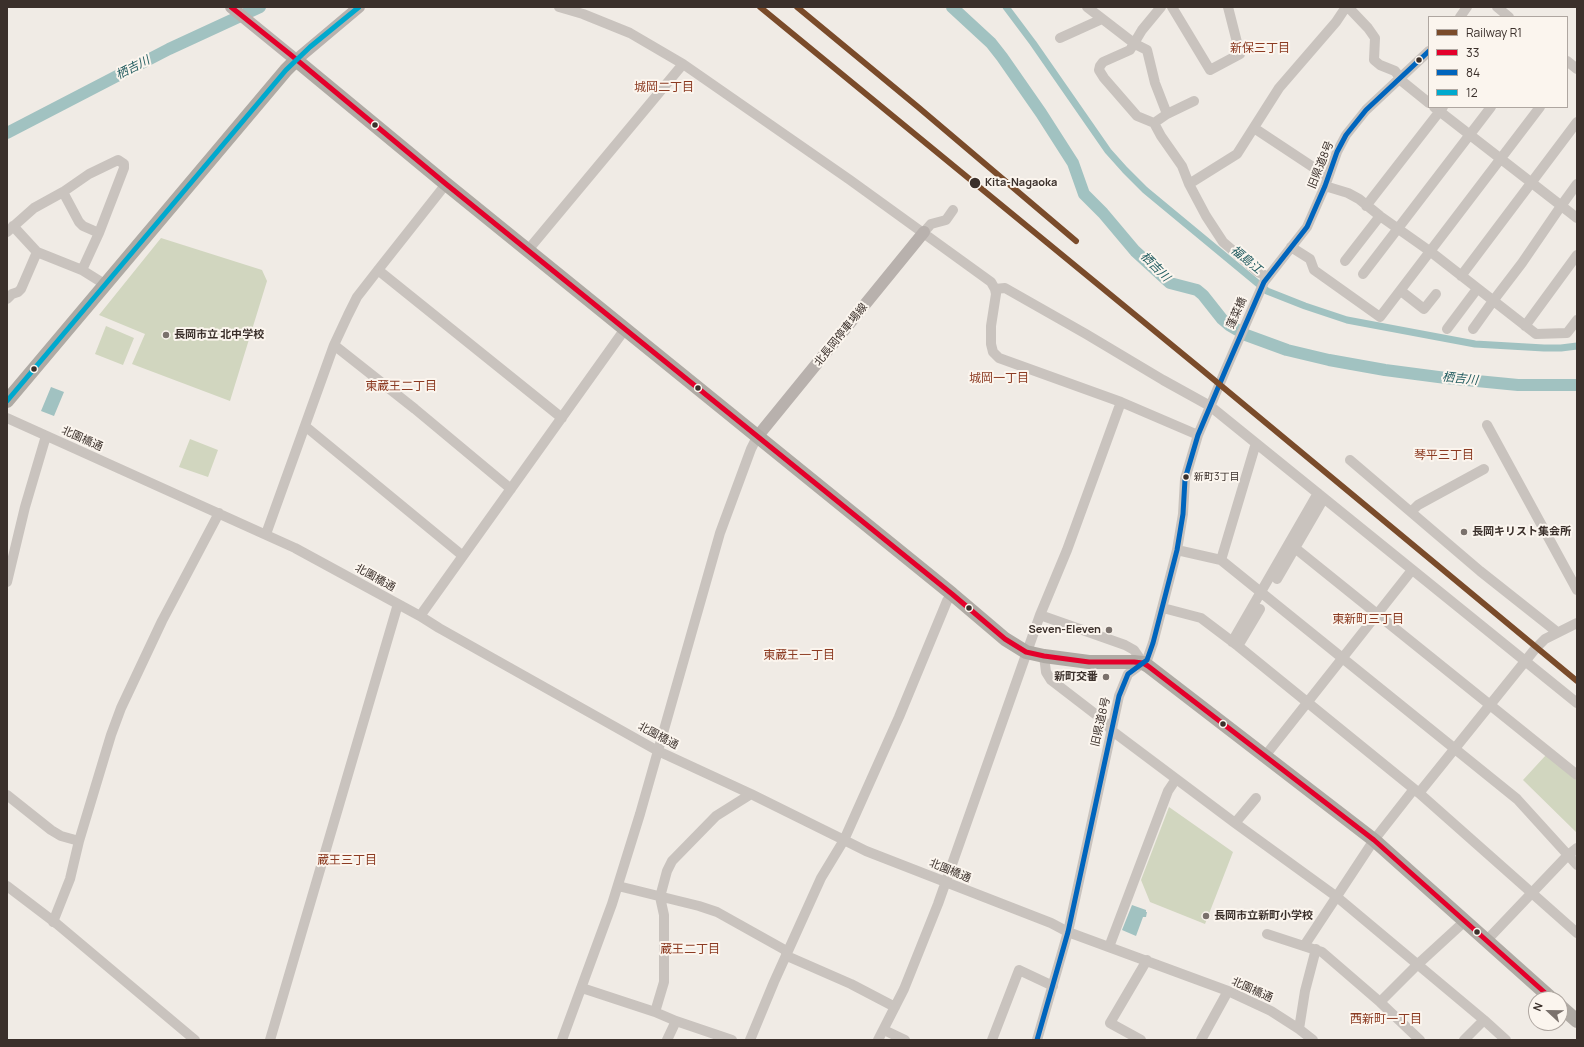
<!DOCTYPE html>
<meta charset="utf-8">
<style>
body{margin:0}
#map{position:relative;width:1584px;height:1047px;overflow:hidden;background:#f0ebe5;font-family:Manrope,sans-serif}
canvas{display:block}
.frame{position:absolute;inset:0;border:8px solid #3b302b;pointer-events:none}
.legend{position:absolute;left:1428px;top:16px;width:140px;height:92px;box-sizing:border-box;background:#fbf5ee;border:1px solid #aea6a0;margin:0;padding:5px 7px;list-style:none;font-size:12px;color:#3b302b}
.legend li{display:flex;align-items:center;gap:8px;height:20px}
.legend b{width:20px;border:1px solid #aea6a0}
.north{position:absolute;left:1528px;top:991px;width:40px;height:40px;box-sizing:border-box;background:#fbf5ee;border:1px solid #aea6a0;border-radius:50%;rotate:292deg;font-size:11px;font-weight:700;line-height:16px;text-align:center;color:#3b302b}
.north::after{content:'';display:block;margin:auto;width:14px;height:18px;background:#7a716c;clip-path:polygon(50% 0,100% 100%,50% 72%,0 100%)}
</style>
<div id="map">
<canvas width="1584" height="1047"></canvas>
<div class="frame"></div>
<ul class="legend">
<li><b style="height:5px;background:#7a4b2a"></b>Railway R1</li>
<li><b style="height:5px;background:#e4002b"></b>33</li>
<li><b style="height:5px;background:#0065bd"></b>84</li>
<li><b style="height:5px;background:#00a9ce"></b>12</li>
</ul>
<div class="north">N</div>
</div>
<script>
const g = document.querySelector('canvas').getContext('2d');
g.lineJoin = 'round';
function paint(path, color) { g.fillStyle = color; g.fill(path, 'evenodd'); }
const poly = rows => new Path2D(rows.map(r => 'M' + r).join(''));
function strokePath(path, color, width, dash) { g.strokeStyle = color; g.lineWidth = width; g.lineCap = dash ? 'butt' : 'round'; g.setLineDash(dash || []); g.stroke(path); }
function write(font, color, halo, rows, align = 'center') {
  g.font = font + ' Manrope,"Noto Sans JP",sans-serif'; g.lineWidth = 4; g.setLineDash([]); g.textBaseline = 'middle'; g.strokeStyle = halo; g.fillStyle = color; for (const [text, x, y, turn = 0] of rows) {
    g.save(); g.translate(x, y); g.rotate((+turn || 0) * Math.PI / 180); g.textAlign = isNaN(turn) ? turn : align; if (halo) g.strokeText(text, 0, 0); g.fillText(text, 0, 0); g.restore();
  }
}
paint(poly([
 [161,238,262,270,267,281,230,401,132,364,145,334,99,315],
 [106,326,134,338,123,365,95,354],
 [190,439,218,450,208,477,179,467],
 [1546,755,1577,781,1577,833,1523,780],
 [1169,807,1233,852,1205,924,1150,902,1141,880]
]), '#d1d6bf');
paint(poly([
 [51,387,64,392,54,416,41,411],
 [1132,905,1146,910,1146,912,1147,912,1146,917,1143,917,1136,936,1122,930]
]), '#a1c2c1');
strokePath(poly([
 [1006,7,1033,43,1108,151,1125,170,1145,190,1267,291,1305,306,1347,320,1475,344,1544,348,1561,348,1577,346]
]), '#a1c2c1', 7);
strokePath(poly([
 [952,7,991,43,1002,57,1041,113,1073,163,1084,194,1103,213,1135,251,1170,283,1197,290,1203,295,1222,319,1229,325,1246,335,1287,350,1329,360,1385,370,1446,378,1518,385,1577,385],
 [7,133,169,49,260,7]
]), '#a1c2c1', 12);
strokePath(poly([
 [559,7,583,14,630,33,683,64,850,180,991,282,995,289,996,294,991,326,991,344,993,352,999,358,1121,402,1198,435],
 [1087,7,1135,44,1147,50,1155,83,1167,114,1154,123,1161,136,1182,166,1189,184,1206,216,1223,242,1258,272,1268,277],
 [1172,7,1210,70,1240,54,1228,7],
 [1348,7,1368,28,1375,38,1374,60,1380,65,1395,71,1403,82,1429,103],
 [1497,7,1509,17],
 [1460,17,1467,7],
 [1060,38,1102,19],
 [1567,61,1577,69],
 [1434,107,1577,218],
 [1167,114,1194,101],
 [1154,123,1137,116,1104,78,1099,70,1100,66,1103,62,1130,50,1142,30,1161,7],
 [1254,128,1328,177],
 [1189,184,1237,154,1279,88,1336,22,1346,7],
 [1325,186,1348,193,1359,199,1380,216,1431,252,1536,334,1567,333,1577,320],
 [63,192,79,222,83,226,99,233],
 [1366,206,1443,107],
 [13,226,37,252,82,270,106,285],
 [7,232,34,208,63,192,89,174,118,160,124,164,124,168,99,233,82,270],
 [924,232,931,224,946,220,953,210],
 [1291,247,1310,259,1314,270,1380,317,1540,107],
 [528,250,683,64],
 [1345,261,1380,216],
 [378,270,562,418],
 [1363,274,1491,107],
 [1461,276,1577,122],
 [995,289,1005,288,1086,334,1163,380,1210,406,1577,703],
 [1401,291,1424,309,1436,294],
 [7,299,12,294,18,292,21,289,37,252],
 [1525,326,1577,255],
 [1447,329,1477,289],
 [1473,329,1493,301,1522,263,1561,206,1577,184],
 [334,345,415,409,511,489],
 [7,418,295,548,420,616,439,628,658,751,751,794,844,840,866,851,1051,923,1068,932,1228,991,1271,1011,1299,1029,1313,1040],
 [1487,425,1577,590],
 [305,426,463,556],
 [1350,460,1480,571,1557,632],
 [1411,512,1418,505,1484,469],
 [266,534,334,345,348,315,357,297,378,270,446,184],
 [1295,548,1577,775],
 [1177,550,1221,560,1517,799,1577,865],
 [1221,560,1256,443],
 [1277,579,1324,498],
 [7,582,25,507,46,436],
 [1163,608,1201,618,1238,646,1419,793,1577,933],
 [1040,615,1125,645,1134,650,1143,663],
 [420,616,625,329],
 [1232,642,1318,493],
 [1238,646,1260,609],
 [1044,656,1046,672,1051,680,1103,720,1111,730,1235,823,1337,897,1484,1020,1506,1040],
 [1265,756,1412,570],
 [1419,793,1535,649,1545,639,1577,623],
 [7,795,51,830,61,836,79,841],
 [1235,823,1256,798],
 [7,886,57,924,195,1040],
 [618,886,699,906,717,912,785,950,787,956,851,984,895,1007],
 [53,922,70,879,79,841,111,735,121,708,162,621,219,513],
 [1267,934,1322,952,1380,1002,1420,1040],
 [1487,940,1567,856,1577,848],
 [1304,946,1374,840,1414,789],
 [1109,947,1168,791,1176,779],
 [582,988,655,1012,676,1021,732,1040],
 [1380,1002,1417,965,1465,921],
 [655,1012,664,982,664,915,660,897,667,871,672,861,716,816,751,794],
 [1299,1029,1305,991,1316,949],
 [884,1030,905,1040],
 [270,1040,398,604],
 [562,1040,612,904,640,814,720,533,751,449,757,437],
 [667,1040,676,1021],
 [750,1040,774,982,821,878,844,840,899,717,947,601,952,594],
 [878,1040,904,989,938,904,1040,615,1067,550,1121,402],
 [992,1040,1019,970,1053,986],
 [1037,1040,1068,932,1119,696,1128,674,1147,660,1153,643,1177,550,1183,514,1185,479,1198,435,1226,369,1264,282,1307,227,1325,186,1337,152,1346,135,1366,110,1429,51],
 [1141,1040,1110,1023,1147,960],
 [1201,1040,1228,991],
 [1464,1040,1484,1020]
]), '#c9c3be', 10);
strokePath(poly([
 [231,7,296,60,359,7],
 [757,437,924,232]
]), '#b8b1ad', 12);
strokePath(poly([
 [7,401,286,70,296,60,446,184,952,594,1005,639,1026,652,1044,656,1089,662,1134,662,1143,663,1148,666,1374,840,1552,999],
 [1560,1006,1577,1021]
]), '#afaaa4', 14);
strokePath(poly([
 [231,7,291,55,446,184,952,594,1005,639,1026,652,1044,656,1089,662,1134,662,1143,663,1148,666,1374,840,1552,999]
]), '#e4002b', 5);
strokePath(poly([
 [1037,1040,1068,932,1119,696,1128,674,1147,660,1153,643,1177,550,1183,514,1185,479,1198,435,1226,369,1264,282,1307,227,1325,186,1337,152,1346,135,1366,110,1429,51]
]), '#0065bd', 5);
strokePath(poly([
 [7,401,286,70,310,47,359,7]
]), '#00a9ce', 5);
strokePath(poly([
 [760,7,1201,369,1577,681],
 [797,7,918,107,1076,241]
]), '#7a4b2a', 6);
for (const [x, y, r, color] of [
 [1419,60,3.5,"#3b302b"],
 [375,125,3.5,"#3b302b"],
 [975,183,6,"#3b302b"],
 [166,335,4,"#7a716c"],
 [34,369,3.5,"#3b302b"],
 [698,388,3.5,"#3b302b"],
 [1186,477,3.5,"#3b302b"],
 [1464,532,4,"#7a716c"],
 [969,608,3.5,"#3b302b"],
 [1109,630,4,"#7a716c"],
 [1106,677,4,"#7a716c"],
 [1223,724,3.5,"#3b302b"],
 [1206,916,4,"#7a716c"],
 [1477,932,3.5,"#3b302b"]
]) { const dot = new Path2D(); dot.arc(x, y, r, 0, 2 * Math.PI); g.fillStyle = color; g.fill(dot); strokePath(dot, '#fbf5ee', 1.5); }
write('10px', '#3b302b', '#fbf5ee', [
 ["新町3丁目",1194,477]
], 'left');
write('11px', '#3b302b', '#fbf5ee', [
 ["旧県道8号",1321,165,-68],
 ["蓬菜橋",1237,313,-66],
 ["北長岡停車場線",841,335,-51],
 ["北園橋通",82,439,24],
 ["北園橋通",375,578,29],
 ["旧県道8号",1101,722,-77],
 ["北園橋通",658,736,28],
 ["北園橋通",950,871,22],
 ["北園橋通",1252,990,24]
]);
write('bold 11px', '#3b302b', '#fbf5ee', [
 ["Kita-Nagaoka",985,183]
], 'left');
write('bold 11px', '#3b302b', '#fbf5ee', [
 ["長岡市立 北中学校",174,335],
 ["長岡キリスト集会所",1472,532],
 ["Seven-Eleven",1101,630,"right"],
 ["新町交番",1098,677,"right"],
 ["長岡市立新町小学校",1214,916]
], 'left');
write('12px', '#8c3b22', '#fbf5ee', [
 ["新保三丁目",1260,49],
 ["城岡二丁目",664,88],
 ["城岡一丁目",999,379],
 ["東蔵王二丁目",401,387],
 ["琴平三丁目",1444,456],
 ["東新町三丁目",1368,620],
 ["東蔵王一丁目",799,656],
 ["蔵王三丁目",347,861],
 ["蔵王二丁目",690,950],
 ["西新町一丁目",1386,1020]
]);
write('italic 12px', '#1f5a5e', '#fbf5ee', [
 ["栖吉川",133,68,-27],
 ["福島江",1246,260,39],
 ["栖吉川",1155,267,45],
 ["栖吉川",1460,379,6]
]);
</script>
